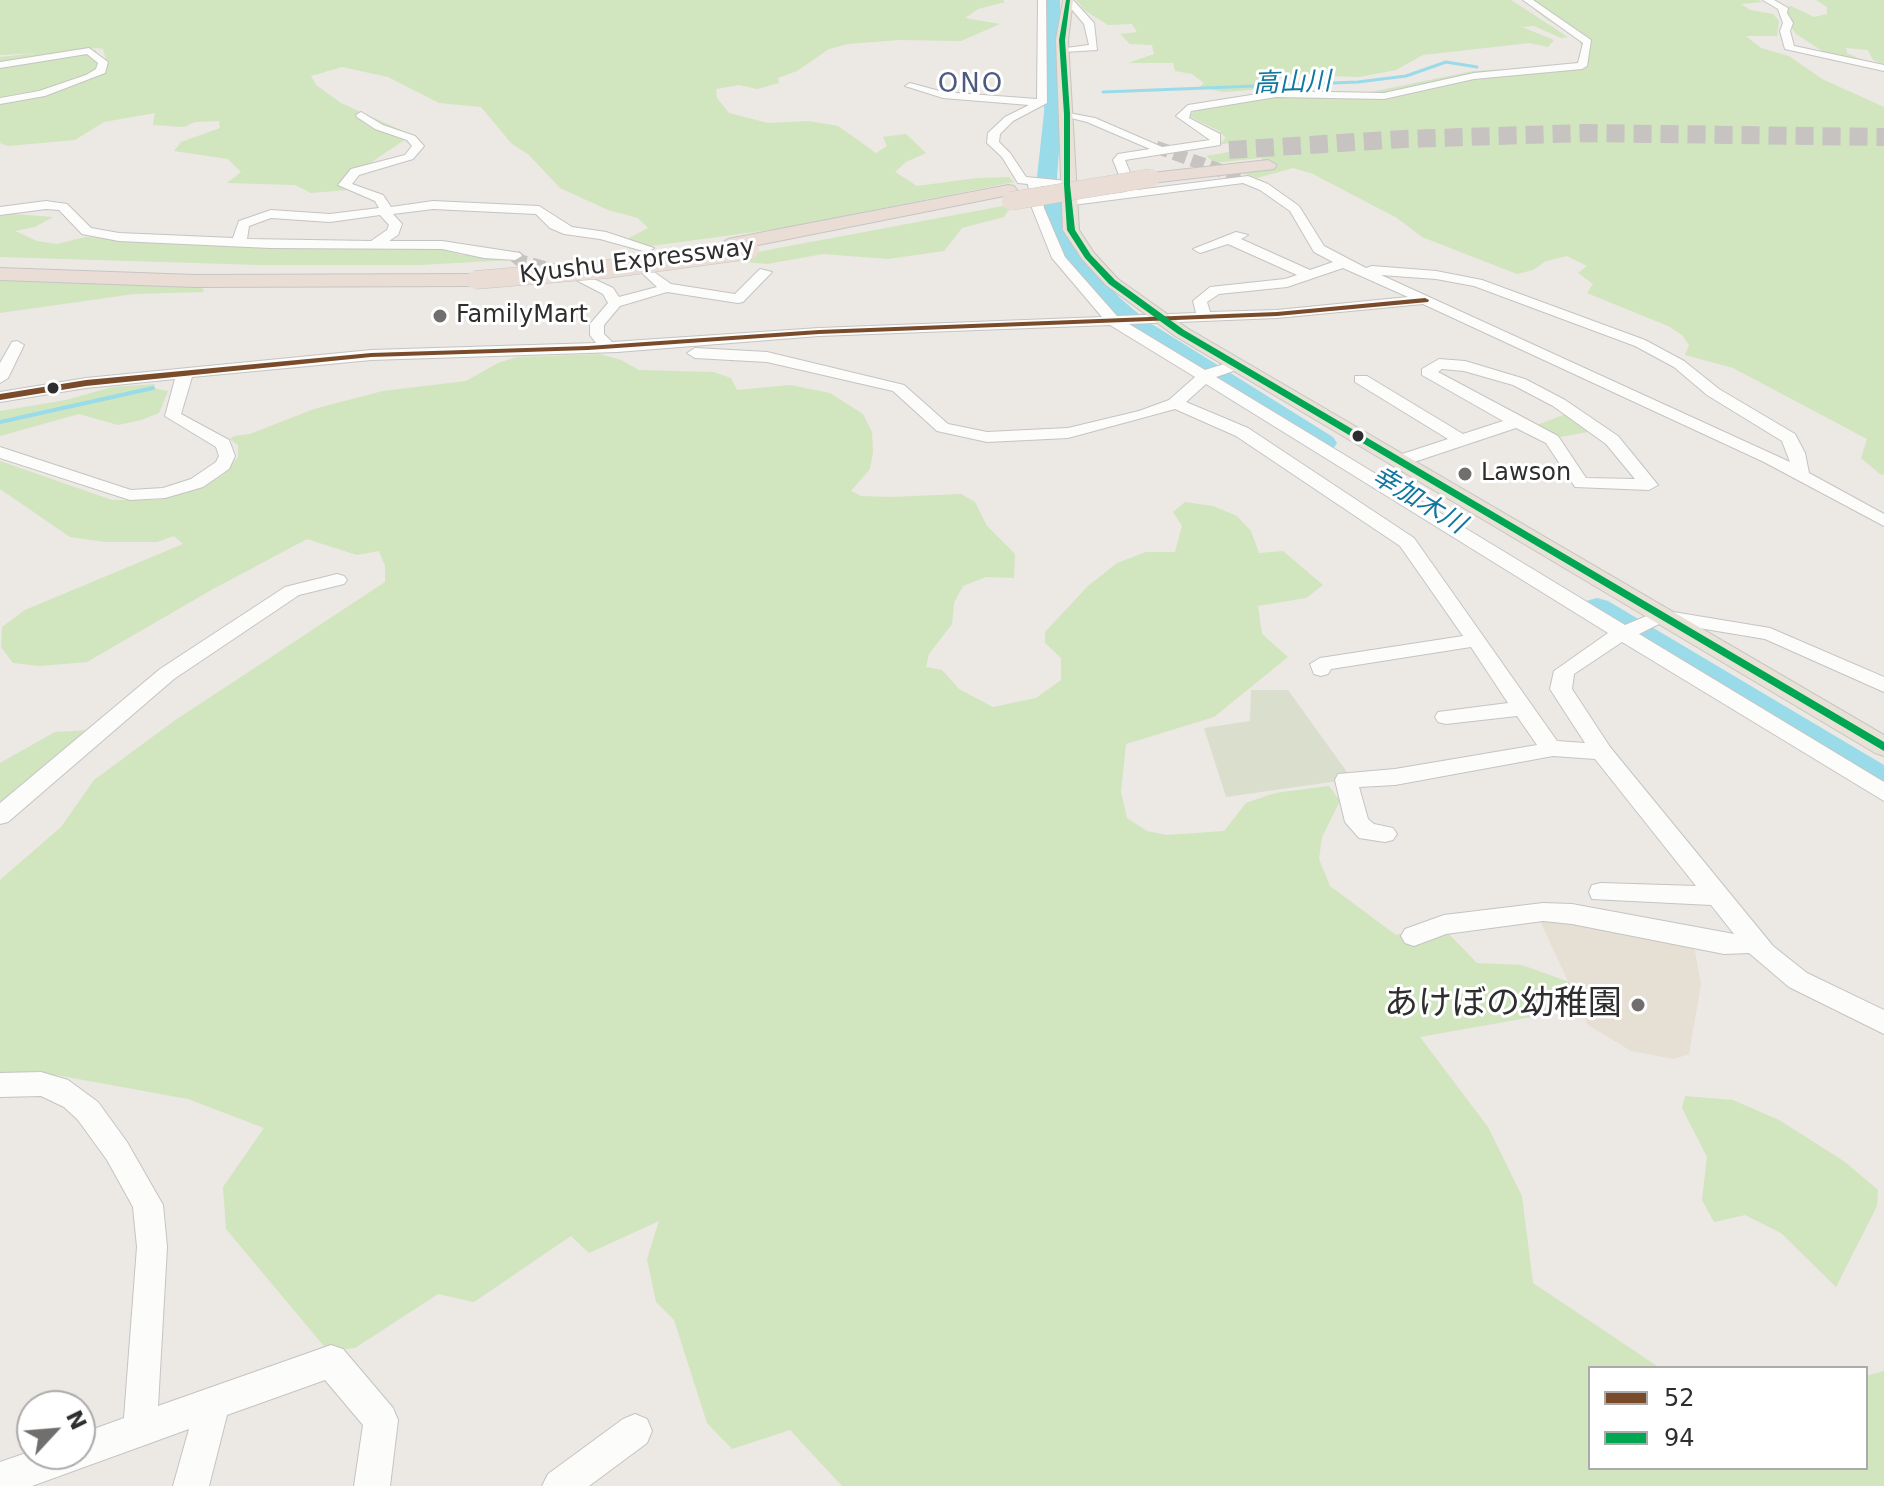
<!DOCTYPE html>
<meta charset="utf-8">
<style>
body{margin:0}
#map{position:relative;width:1884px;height:1486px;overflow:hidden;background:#ece8e4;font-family:"DejaVu Sans",sans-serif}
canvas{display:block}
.legend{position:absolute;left:1588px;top:1366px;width:280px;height:104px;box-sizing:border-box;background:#fff;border:2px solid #ababab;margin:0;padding:10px 14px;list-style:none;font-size:24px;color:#2e2e2e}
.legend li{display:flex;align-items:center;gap:16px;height:40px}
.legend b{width:40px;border:2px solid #ababab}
.north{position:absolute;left:16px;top:1390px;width:80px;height:80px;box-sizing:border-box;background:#fff;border:2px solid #ababab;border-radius:50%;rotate:64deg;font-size:22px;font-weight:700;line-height:32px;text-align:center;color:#2e2e2e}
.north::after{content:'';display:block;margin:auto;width:28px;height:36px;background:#706f6e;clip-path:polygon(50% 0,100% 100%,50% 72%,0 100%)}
</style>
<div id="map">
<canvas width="1884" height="1486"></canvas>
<ul class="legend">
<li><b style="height:10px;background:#7a4b2a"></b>52</li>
<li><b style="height:10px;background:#00a651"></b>94</li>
</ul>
<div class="north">N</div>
</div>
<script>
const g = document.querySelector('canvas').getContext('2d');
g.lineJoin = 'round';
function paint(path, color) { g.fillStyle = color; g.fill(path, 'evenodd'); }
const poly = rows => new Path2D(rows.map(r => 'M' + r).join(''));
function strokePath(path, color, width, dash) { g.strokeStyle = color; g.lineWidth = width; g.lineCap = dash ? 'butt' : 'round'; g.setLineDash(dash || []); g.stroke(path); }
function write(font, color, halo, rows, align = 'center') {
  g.font = font + ' "DejaVu Sans","Noto Sans JP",sans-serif'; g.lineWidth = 6; g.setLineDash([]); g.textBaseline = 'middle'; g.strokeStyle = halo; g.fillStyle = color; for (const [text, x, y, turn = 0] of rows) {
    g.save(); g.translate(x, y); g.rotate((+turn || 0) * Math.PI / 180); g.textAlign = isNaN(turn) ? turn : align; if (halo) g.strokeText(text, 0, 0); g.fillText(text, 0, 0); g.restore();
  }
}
paint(poly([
 [1537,914,1693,941,1701,984,1689,1054,1674,1059,1631,1051,1588,1025]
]), '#e6dfd3');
paint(poly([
 [0,0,1003,0,1005,2,978,9,965,18,1000,24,961,41,900,40,848,44,829,49,797,71,778,78,779,83,757,89,739,85,716,89,717,98,729,113,768,123,809,121,838,126,876,153,887,146,883,137,906,134,926,153,906,162,895,172,917,186,977,178,1009,177,1014,182,784,228,629,249,629,238,648,228,638,218,608,210,560,188,528,154,512,144,481,107,439,103,388,77,342,67,311,76,316,85,341,103,412,135,376,159,354,179,347,190,311,193,295,185,227,183,241,172,228,159,174,151,181,142,220,128,219,121,195,122,184,127,153,125,155,113,104,122,75,140,8,146,0,143,0,99,73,84,107,64,103,49,97,48,0,63,0,57,38,53,0,55],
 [1076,0,1511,0,1568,37,1561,38,1534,26,1522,27,1554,40,1548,47,1529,43,1423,55,1396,70,1359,77,1270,74,1258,78,1275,83,1266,89,1223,92,1200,87,1204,83,1192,74,1175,71,1173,63,1128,63,1154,54,1152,45,1130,44,1120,34,1137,32,1132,24,1108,25,1084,10],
 [1527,0,1758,0,1763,2,1741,4,1750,10,1773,14,1779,21,1777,36,1746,36,1761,48,1789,56,1822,79,1884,107,1884,474,1881,475,1861,458,1867,439,1733,368,1685,355,1689,345,1682,335,1668,326,1587,293,1593,284,1578,273,1587,266,1567,256,1546,261,1533,270,1517,274,1422,237,1397,218,1313,174,1293,168,1257,178,1236,171,1274,166,1260,158,1215,163,1206,156,1247,149,1235,142,1218,145,1226,138,1219,131,1189,116,1199,106,1295,93,1371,92,1473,71,1562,66,1580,61,1583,51,1578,37,1546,19,1535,10,1537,5],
 [1816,0,1884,0,1884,65,1873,60,1868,50,1846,48,1847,53,1866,62,1824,52,1796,34,1779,10,1791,6,1814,17,1827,14,1827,7],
 [96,50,99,70,56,87,0,97,0,64],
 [1035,200,1008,211,1004,217,962,228,944,251,888,259,823,254,767,264,745,262,736,256],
 [0,213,53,217,35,227,15,231,37,241,57,244,85,237,409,246,451,249,460,255,524,255,528,259,420,265,261,265,0,257],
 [0,278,202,287,204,292,134,294,0,313],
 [600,354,621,360,639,370,713,372,731,378,737,390,790,385,830,393,863,414,872,432,873,452,870,469,851,491,861,496,890,497,961,494,975,502,987,526,1015,554,1014,578,986,577,963,586,954,603,952,624,929,654,926,667,942,670,959,689,993,707,1036,698,1061,680,1061,658,1045,643,1045,632,1088,586,1117,563,1146,552,1175,552,1182,526,1173,512,1185,502,1213,506,1237,516,1251,531,1259,553,1283,551,1323,585,1306,598,1258,606,1262,634,1288,657,1214,717,1126,744,1121,792,1127,818,1147,831,1167,835,1224,831,1246,803,1275,793,1329,786,1340,801,1322,837,1319,859,1330,886,1396,935,1439,924,1477,963,1522,965,1572,983,1577,1009,1420,1037,1488,1127,1522,1196,1533,1283,1660,1368,1590,1368,1590,1468,1866,1468,1866,1376,1884,1371,1884,1486,842,1486,790,1430,732,1449,707,1423,674,1320,656,1302,647,1259,659,1221,589,1253,571,1236,474,1302,438,1294,355,1348,328,1351,226,1229,223,1187,264,1128,188,1099,56,1075,0,1075,0,880,61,827,94,780,174,721,385,582,385,566,379,551,357,555,307,539,213,589,87,662,40,666,13,663,1,647,2,627,25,610,183,544,174,536,157,542,105,542,70,537,0,489,0,461,112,500,159,500,205,485,223,475,238,457,238,445,230,439,234,436,250,434,314,409,383,391,466,381,498,363,517,357],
 [155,384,153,388,168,391,159,413,141,420,118,425,79,414,0,436,0,411,66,400,112,387],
 [1566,414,1593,431,1555,438,1534,426],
 [90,730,0,805,0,763,55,732],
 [1685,1096,1733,1100,1779,1120,1845,1162,1878,1190,1877,1206,1836,1287,1781,1233,1745,1215,1714,1222,1702,1200,1707,1157,1682,1108]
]), '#d1e5be');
paint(poly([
 [1251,690,1288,690,1352,779,1226,797,1204,728,1250,721]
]), '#d9dfcc');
strokePath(poly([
 [1103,92,1358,82,1406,76,1446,62,1477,67]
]), '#9adbea', 3);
strokePath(poly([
 [0,422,153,388]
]), '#9adbea', 4);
paint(poly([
 [1046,0,1060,0,1062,113,1057,177,1069,237,1077,252,1120,298,1147,321,1333,437,1337,443,1333,449,1323,451,1313,449,1131,331,1104,308,1056,255,1047,237,1037,177,1044,113,1046,0],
 [1597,598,1608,601,1884,765,1884,795,1871,791,1586,615,1581,608,1586,601,1597,598]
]), '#9adbea');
strokePath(poly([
 [1156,147,1244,179],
 [515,256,521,261,564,273]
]), '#c6c3c0', 13, [13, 6]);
strokePath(poly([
 [1229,150,1404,139,1586,133,1884,137]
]), '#c6c3c0', 18, [18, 9]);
const minor = poly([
 [1038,0,1046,0,1047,103,1013,121,1000,134,999,142,1010,153,1026,177,1067,181,1073,185,1067,189,1041,186,1044,208,1065,257,1117,316,1196,313,1193,301,1210,287,1285,279,1297,275,1228,244,1200,253,1193,249,1236,232,1248,235,1241,239,1310,270,1333,262,1314,252,1290,211,1260,190,1243,183,1065,206,1065,200,1069,199,1126,192,1113,160,1118,154,1150,149,1087,122,1063,116,1063,112,1095,118,1162,147,1210,140,1176,116,1188,105,1276,91,1384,93,1474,73,1578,63,1583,43,1523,0,1533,0,1591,40,1587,66,1582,69,1474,79,1384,99,1276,97,1191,111,1189,118,1220,134,1220,145,1125,160,1137,190,1248,176,1268,184,1299,206,1324,246,1366,268,1372,266,1436,271,1482,280,1645,340,1684,361,1719,389,1795,434,1805,453,1809,473,1884,514,1884,526,1764,462,1423,304,1277,318,1129,324,1205,370,1237,360,1242,362,1242,368,1216,377,1625,625,1661,610,1770,628,1884,677,1884,692,1765,639,1663,622,1639,634,1884,782,1884,801,1622,642,1574,674,1572,689,1610,747,1773,946,1807,973,1884,1010,1884,1034,1789,987,1749,953,1724,954,1572,924,1543,921,1446,934,1414,946,1405,943,1401,936,1405,929,1444,915,1543,903,1572,904,1734,934,1711,905,1592,899,1589,892,1592,885,1601,883,1696,886,1595,759,1553,756,1395,785,1359,787,1368,819,1374,824,1393,828,1397,834,1393,840,1385,842,1359,838,1345,822,1335,780,1338,774,1395,769,1537,745,1517,716,1446,724,1438,722,1435,717,1438,712,1508,703,1471,647,1331,669,1328,674,1321,676,1314,674,1310,664,1320,658,1463,636,1400,546,1236,436,1175,409,1068,438,987,442,937,431,893,391,767,362,695,358,687,353,695,348,767,352,904,385,948,424,987,432,1068,428,1139,411,1169,400,1195,377,1110,325,819,336,617,352,371,360,192,377,181,414,229,440,235,456,229,469,203,487,165,498,130,500,0,458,0,447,131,490,163,488,191,479,216,462,219,456,216,447,165,416,175,379,86,388,0,402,0,392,86,378,371,350,596,343,590,335,590,324,608,303,603,294,576,280,574,277,581,273,613,288,619,297,657,287,640,271,647,267,671,284,735,294,760,269,772,272,743,302,738,303,667,292,620,306,604,325,604,334,612,342,819,328,1102,317,1052,258,1032,208,1028,184,1018,183,1002,157,987,143,988,133,1005,117,1029,105,943,98,905,86,910,83,943,92,1037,99,1038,0],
 [1343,268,1408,297,1277,310,1210,312,1207,302,1219,294,1287,287,1343,268],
 [1381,275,1436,279,1474,286,1635,346,1674,367,1707,395,1782,441,1790,462,1381,275],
 [1206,384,1608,633,1554,671,1550,689,1585,743,1557,741,1414,538,1248,428,1186,402,1206,384],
 [1064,0,1073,0,1094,23,1097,50,1063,52,1058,49,1089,45,1084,24,1064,0],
 [1763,0,1774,0,1788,8,1787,13,1793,23,1790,31,1794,46,1884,65,1884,71,1785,49,1780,31,1783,23,1778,9,1763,0],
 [89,48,108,62,105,73,45,96,0,104,0,98,39,91,86,75,96,69,98,63,87,54,0,68,0,62,89,48],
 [361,112,383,125,415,136,424,146,413,159,359,175,352,184,383,195,391,207,433,201,539,206,572,227,606,232,654,248,647,252,600,239,564,234,550,228,536,214,433,209,393,214,402,224,398,235,389,241,442,241,520,253,522,256,515,260,484,258,442,249,270,248,119,241,82,234,59,210,46,209,0,215,0,207,46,201,67,204,91,228,119,233,233,238,239,221,271,210,330,214,379,208,375,201,338,185,351,169,405,155,412,146,407,140,375,129,357,117,356,115,361,112],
 [380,215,389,225,387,230,371,241,247,239,249,226,271,218,330,222,380,215],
 [17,341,24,345,8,378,0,383,0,363,12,342,17,341],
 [1439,359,1465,361,1525,379,1565,400,1618,436,1658,485,1649,490,1575,487,1546,443,1516,428,1405,465,1393,465,1390,461,1393,457,1448,439,1355,382,1355,376,1367,376,1463,434,1503,421,1422,375,1422,369,1439,359],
 [1442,369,1464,371,1513,385,1553,406,1606,444,1635,479,1586,478,1558,436,1438,372,1442,369],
 [337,574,344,576,347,580,344,584,299,595,174,679,8,822,0,824,0,803,160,669,285,587,337,574],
 [41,1072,68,1080,98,1102,127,1142,163,1205,167,1247,158,1406,331,1345,343,1349,393,1408,398,1420,390,1486,354,1486,363,1425,325,1380,227,1415,209,1486,173,1486,189,1429,32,1486,0,1486,0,1462,32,1451,32,1454,80,1454,80,1434,124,1418,137,1247,133,1207,107,1160,78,1120,64,1107,41,1096,0,1097,0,1073,41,1072],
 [635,1414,647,1419,652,1431,647,1443,589,1486,542,1486,548,1474,623,1419,635,1414]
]);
const major = poly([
 [1063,0,1073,0,1068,40,1079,230,1094,253,1118,279,1187,328,1884,735,1884,756,1875,753,1175,336,1106,285,1082,259,1063,230,1056,40,1063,0]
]);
const highway = poly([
 [1268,160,1277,165,1274,169,1151,183,1142,178,1151,173,1268,160],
 [1008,185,1014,186,1017,190,1014,194,728,251,718,245,728,239,1008,185],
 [0,268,195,275,475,274,485,280,475,286,195,287,0,280,0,268]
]);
strokePath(minor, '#c5c4c4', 2);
strokePath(major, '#c6c5c4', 2);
strokePath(highway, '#c6c5c4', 2);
paint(minor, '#fcfcfb');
paint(major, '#e8e2d6');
paint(highway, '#e9ddd6');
const highwayBridge = poly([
 [1011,201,1151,178],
 [475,280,607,269,750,250]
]);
strokePath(highwayBridge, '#c6c5c4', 19, []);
strokePath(highwayBridge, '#e9ddd6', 18);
paint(poly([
 [1425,298,1429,300,1428,302,1277,316,819,334,588,350,371,357,86,386,0,400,0,394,86,380,371,353,588,346,819,330,1277,312,1425,298]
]), '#7a4b2a');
paint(poly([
 [1066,0,1070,0,1065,40,1070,114,1070,185,1075,230,1091,255,1115,280,1184,330,1884,742,1884,751,1178,334,1109,284,1085,258,1067,230,1064,185,1064,114,1059,40,1066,0]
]), '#00a651');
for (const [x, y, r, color] of [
 [440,316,8,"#706f6e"],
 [53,388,7,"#2e2e2e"],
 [1358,436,7,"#2e2e2e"],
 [1465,474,8,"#706f6e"],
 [1638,1005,8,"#706f6e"]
]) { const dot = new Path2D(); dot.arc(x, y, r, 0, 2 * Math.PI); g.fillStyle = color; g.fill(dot); strokePath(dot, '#fff', 3); }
write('24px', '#2e2e2e', '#fff', [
 ["Kyushu Expressway",637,262,-7]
]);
write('24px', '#2e2e2e', '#fff', [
 ["FamilyMart",456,316],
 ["Lawson",1481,474]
], 'left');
write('italic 26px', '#10779f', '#fff', [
 ["高山川",1292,84,-2],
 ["幸加木川",1418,501,31]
]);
g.letterSpacing = '2px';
write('26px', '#4e5a7f', '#fff', [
 ["ONO",971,85]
]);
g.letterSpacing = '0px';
write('34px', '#2e2e2e', '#fff', [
 ["あけぼの幼稚園",1622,1005]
], 'right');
</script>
